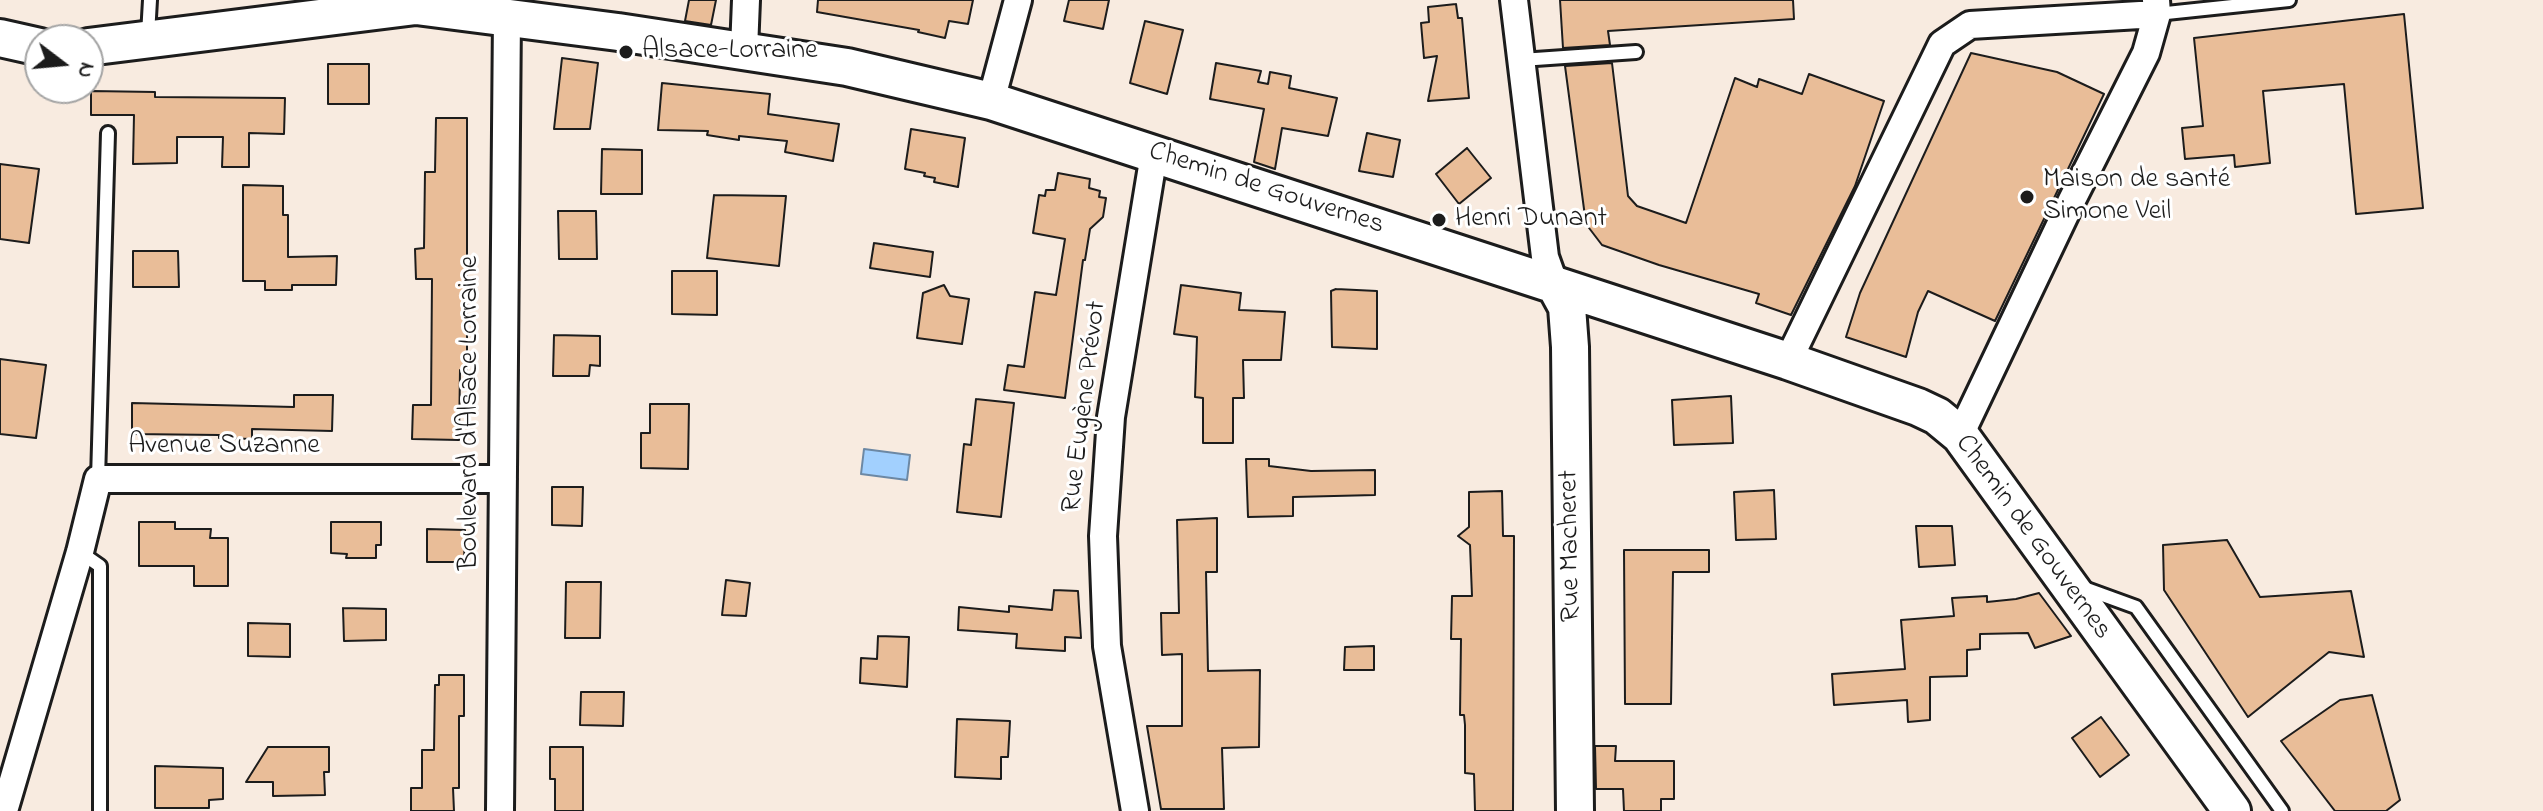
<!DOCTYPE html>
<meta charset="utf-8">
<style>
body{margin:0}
#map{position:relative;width:2543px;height:811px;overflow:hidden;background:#f8ebe0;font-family:"Indie Flower",sans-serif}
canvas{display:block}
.north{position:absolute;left:24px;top:24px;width:80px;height:80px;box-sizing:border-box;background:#fff;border:2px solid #a4a4a4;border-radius:50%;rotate:106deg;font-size:22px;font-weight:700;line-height:32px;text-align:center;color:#1c1c1c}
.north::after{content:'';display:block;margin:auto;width:28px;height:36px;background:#1c1c1c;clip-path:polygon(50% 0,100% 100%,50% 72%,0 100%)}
</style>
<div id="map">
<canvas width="2543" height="811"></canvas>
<div class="north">N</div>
</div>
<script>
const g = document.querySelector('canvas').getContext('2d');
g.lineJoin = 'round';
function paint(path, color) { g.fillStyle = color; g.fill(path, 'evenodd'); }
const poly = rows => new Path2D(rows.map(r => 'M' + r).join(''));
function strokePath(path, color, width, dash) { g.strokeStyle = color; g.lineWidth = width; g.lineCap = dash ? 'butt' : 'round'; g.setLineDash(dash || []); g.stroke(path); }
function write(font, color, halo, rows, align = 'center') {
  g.font = font + ' "Indie Flower",sans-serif'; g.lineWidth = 6; g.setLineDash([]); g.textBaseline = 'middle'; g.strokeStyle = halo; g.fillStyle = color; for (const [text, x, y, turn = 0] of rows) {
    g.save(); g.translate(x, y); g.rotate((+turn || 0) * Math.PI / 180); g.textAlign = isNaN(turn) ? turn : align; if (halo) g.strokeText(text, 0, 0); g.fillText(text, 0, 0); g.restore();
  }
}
const water = poly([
 [864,449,910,455,907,480,861,474,864,449]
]);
paint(water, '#a2d0fe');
strokePath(water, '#6c88a4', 2);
const building = poly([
 [689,0,716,0,711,25,685,21,689,0],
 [818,0,973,0,968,24,949,21,945,38,918,32,919,30,817,12,818,0],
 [1069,0,1109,0,1103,29,1064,21,1069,0],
 [1560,0,1793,0,1794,19,1608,31,1610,45,1563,48,1560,0],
 [1456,4,1458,18,1462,18,1469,98,1428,101,1437,56,1424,58,1421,23,1429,22,1428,7,1456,4],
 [2404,14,2423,208,2356,214,2344,84,2263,91,2270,163,2235,167,2234,155,2185,159,2182,128,2203,126,2194,38,2404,14],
 [1145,21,1183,30,1167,94,1130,83,1145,21],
 [1971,53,2057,72,2104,94,1995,321,1928,291,1918,312,1906,357,1846,337,1860,293,1971,53],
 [562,58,598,63,590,129,554,129,562,58],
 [1216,63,1261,71,1258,82,1268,84,1270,72,1291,76,1289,88,1337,98,1328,136,1282,128,1275,169,1254,162,1264,109,1210,99,1216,63],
 [1612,63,1628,196,1637,206,1686,223,1735,78,1757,87,1759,79,1802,94,1809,74,1884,101,1855,186,1791,315,1756,303,1759,294,1659,265,1602,245,1586,224,1565,66,1612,63],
 [328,64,369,64,369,104,328,104,328,64],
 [662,83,770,94,768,114,839,124,833,161,785,152,787,141,739,136,739,140,707,135,708,131,658,130,662,83],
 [91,91,155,92,155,97,285,98,284,134,249,133,249,167,222,167,223,137,177,137,177,163,133,164,134,115,91,115,91,91],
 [436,118,467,118,467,370,460,370,459,440,412,439,413,405,431,405,432,279,416,279,415,249,424,248,425,172,435,172,436,118],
 [911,129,965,138,958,187,934,182,935,178,924,176,925,173,905,169,911,129],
 [1367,133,1400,140,1393,177,1359,171,1367,133],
 [1467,148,1491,178,1459,204,1436,174,1467,148],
 [602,149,642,150,642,194,601,194,602,149],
 [0,164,39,169,29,243,0,239,0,164],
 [1058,173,1090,179,1089,188,1100,191,1099,197,1106,198,1103,217,1090,229,1085,260,1083,260,1065,398,1004,390,1008,365,1024,367,1035,292,1056,295,1065,239,1033,233,1039,195,1045,196,1046,190,1055,190,1058,173],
 [243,185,283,186,283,215,288,215,288,257,337,256,336,285,292,285,292,290,265,290,265,281,243,281,243,185],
 [714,195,786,196,779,266,707,258,714,195],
 [558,211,596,211,597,259,559,259,558,211],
 [874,243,933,252,930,277,870,268,874,243],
 [133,251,178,251,179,287,133,287,133,251],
 [672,271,717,271,717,315,672,314,672,271],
 [944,285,950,296,969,299,962,344,917,338,923,293,944,285],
 [1181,285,1241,293,1239,310,1285,312,1281,360,1243,360,1244,398,1233,398,1233,443,1203,443,1203,398,1195,397,1197,337,1174,334,1181,285],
 [1336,289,1377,291,1377,349,1332,347,1331,291,1336,289],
 [554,335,600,336,600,366,590,365,589,376,553,376,554,335],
 [0,359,46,365,36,438,0,434,0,359],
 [294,395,333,395,332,431,252,429,252,439,219,438,219,435,132,434,132,403,294,407,294,395],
 [1731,396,1733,443,1674,445,1672,400,1731,396],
 [976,399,1014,403,1001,517,957,512,964,444,971,445,976,399],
 [650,404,689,404,688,469,641,468,641,433,650,433,650,404],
 [1246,459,1269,459,1269,466,1311,471,1375,470,1375,495,1293,497,1293,516,1248,517,1246,459],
 [552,487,583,487,582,526,552,525,552,487],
 [1774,490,1776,539,1736,540,1734,492,1774,490],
 [1502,491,1503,536,1514,536,1513,811,1475,811,1474,774,1465,773,1465,725,1464,715,1460,715,1461,639,1451,639,1452,596,1472,596,1470,545,1458,536,1469,527,1469,492,1502,491],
 [1217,518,1217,572,1206,572,1208,671,1260,670,1259,747,1222,748,1224,809,1161,809,1147,726,1182,726,1182,654,1162,655,1161,613,1179,613,1177,520,1217,518],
 [139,522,175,522,175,529,211,529,210,538,228,538,228,586,194,586,194,566,139,566,139,522],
 [331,522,381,522,381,545,376,545,376,558,346,558,347,554,331,553,331,522],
 [1916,526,1952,526,1955,565,1919,567,1916,526],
 [427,529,465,530,464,562,427,562,427,529],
 [2227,540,2260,597,2351,591,2364,657,2329,652,2248,717,2164,590,2163,545,2227,540],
 [1624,550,1709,550,1709,572,1673,572,1671,704,1625,704,1624,550],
 [726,580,750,583,746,616,722,615,726,580],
 [566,582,601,582,600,638,565,638,566,582],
 [1054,590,1078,591,1081,638,1065,637,1065,651,1016,648,1017,634,958,630,959,607,1009,612,1009,606,1052,610,1054,590],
 [2039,593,2071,636,2035,648,2028,633,1980,634,1980,649,1967,650,1967,676,1930,677,1930,720,1908,722,1907,700,1834,705,1832,674,1905,669,1901,620,1954,616,1952,598,1987,596,1987,602,2016,599,2039,593],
 [343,608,386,609,386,640,344,641,343,608],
 [248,623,290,624,290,657,248,656,248,623],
 [878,636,909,637,907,687,860,683,861,658,877,659,878,636],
 [1374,646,1374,670,1344,670,1345,647,1374,646],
 [439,675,464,675,464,716,459,716,459,788,453,788,454,811,411,811,411,788,422,788,422,750,434,750,435,685,439,685,439,675],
 [581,692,624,692,623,726,580,725,581,692],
 [2372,695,2400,800,2386,811,2335,811,2281,741,2340,700,2372,695],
 [2101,717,2129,755,2100,777,2072,738,2101,717],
 [957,719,1010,721,1008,757,1001,757,1001,779,955,777,957,719],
 [1595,746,1616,746,1615,761,1674,761,1674,799,1661,799,1661,811,1624,811,1623,789,1596,789,1595,746],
 [268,747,329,747,329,772,324,772,325,795,273,796,273,782,246,782,268,747],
 [550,747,583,747,583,811,555,811,555,779,550,779,550,747],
 [155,766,223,768,223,799,209,800,209,808,155,808,155,766]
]);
paint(building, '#e9bd98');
strokePath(building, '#1c1c1c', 2);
const lane = poly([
 [2157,14,2289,0],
 [148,35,150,0],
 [1521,60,1636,52],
 [98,479,108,133],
 [80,552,100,566,100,811],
 [2081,587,2136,607,2282,811]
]);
const street = poly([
 [1514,0,1545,257,1555,285],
 [744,50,746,0],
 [991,101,1018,0],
 [1788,361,1942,44,1970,25,2157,14],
 [1960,435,2072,200,2146,53,2157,14,2156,0],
 [4,811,80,552,98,479,503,479],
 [500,811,507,16],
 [1135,811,1107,646,1103,536,1111,417,1154,154]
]);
const secondary = poly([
 [0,38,40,47],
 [88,47,416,6,618,32,847,67,991,101,1788,361,1918,407,1937,416,1960,435,2232,811],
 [1555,285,1567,307,1570,347,1575,811]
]);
strokePath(lane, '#1c1c1c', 18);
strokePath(street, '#1c1c1c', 32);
strokePath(secondary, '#1c1c1c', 42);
strokePath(lane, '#fff', 12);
strokePath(street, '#fff', 26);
strokePath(secondary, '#fff', 36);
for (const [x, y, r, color] of [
 [626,52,8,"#1c1c1c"],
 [2027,197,8,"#1c1c1c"],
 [1439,220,8,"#1c1c1c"]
]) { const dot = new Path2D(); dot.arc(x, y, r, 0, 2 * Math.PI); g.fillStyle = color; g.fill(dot); strokePath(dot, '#fff', 3); }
write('28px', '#1c1c1c', '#fff', [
 ["Alsace-Lorraine",642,52],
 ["Maison de santé",2043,181],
 ["Simone Veil",2043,213],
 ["Henri Dunant",1455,220]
], 'left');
write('28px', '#1c1c1c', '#fff', [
 ["Chemin de Gouvernes",1266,190,18],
 ["Rue Eugène Prévot",1086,407,-83],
 ["Boulevard d'Alsace Lorraine",471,413,-90],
 ["Avenue Suzanne",224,447],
 ["Chemin de Gouvernes",2032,538,54],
 ["Rue Macheret",1572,546,-91]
]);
</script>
